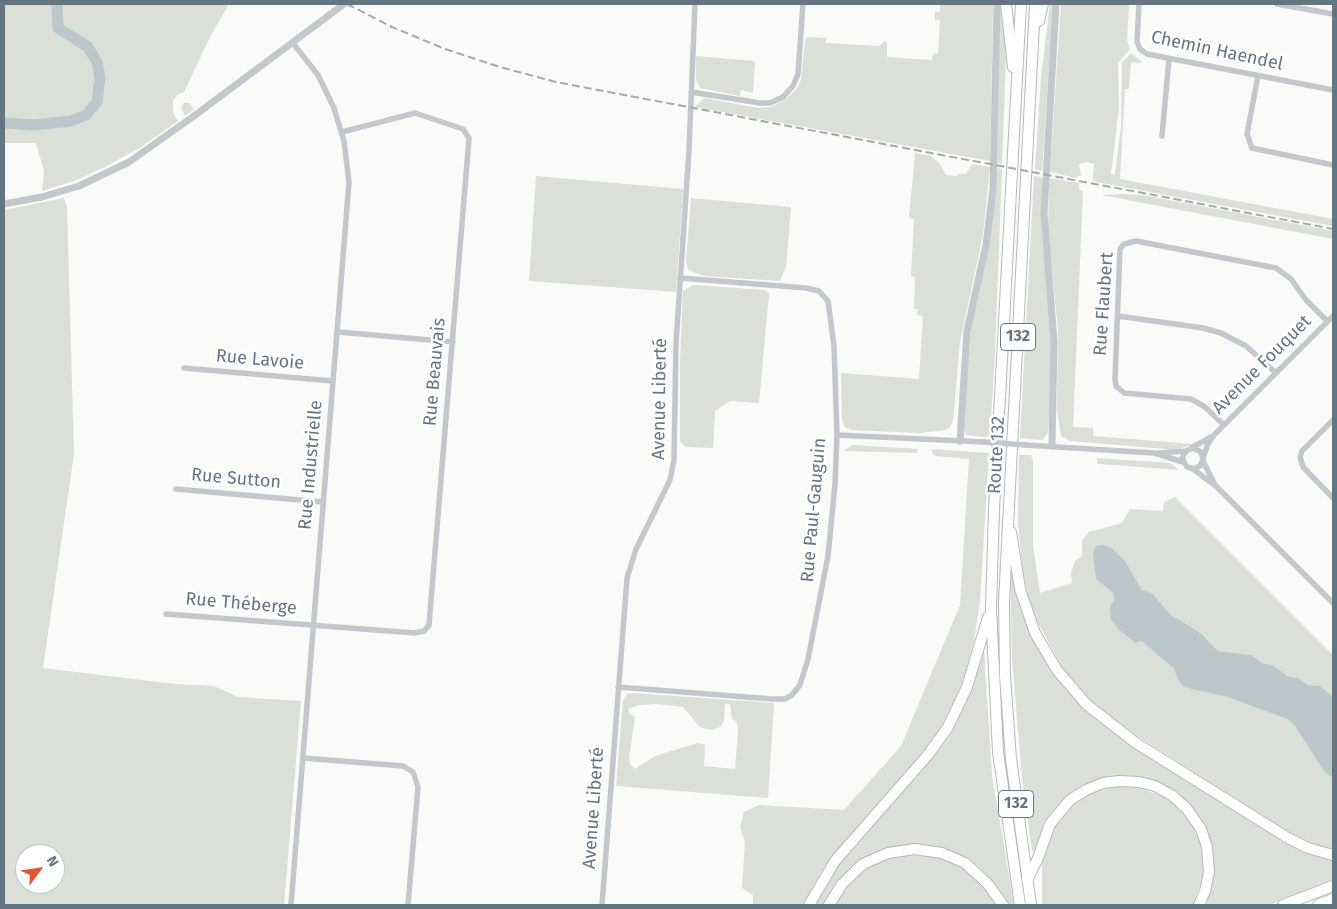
<!DOCTYPE html>
<meta charset="utf-8">
<style>
body{margin:0}
#map{position:relative;width:1337px;height:909px;overflow:hidden;background:#fafaf8;font-family:"Fira Sans",sans-serif}
canvas{display:block}
.frame{position:absolute;inset:0;border:5px solid #657683;pointer-events:none}
.north{position:absolute;left:15px;top:844px;width:50px;height:50px;box-sizing:border-box;background:#fff;border:1px solid #c1c8cd;border-radius:50%;rotate:59deg;font-size:14px;font-weight:700;line-height:20px;text-align:center;color:#657683}
.north::after{content:'';display:block;margin:auto;width:18px;height:22px;background:#e4572e;clip-path:polygon(50% 0,100% 100%,50% 72%,0 100%)}
</style>
<div id="map">
<canvas width="1337" height="909"></canvas>
<div class="frame"></div>
<div class="north">N</div>
</div>
<script>
const g = document.querySelector('canvas').getContext('2d');
g.lineJoin = 'round';
function paint(path, color) { g.fillStyle = color; g.fill(path, 'evenodd'); }
const poly = rows => new Path2D(rows.map(r => 'M' + r).join(''));
function strokePath(path, color, width, dash) { g.strokeStyle = color; g.lineWidth = width; g.lineCap = dash ? 'butt' : 'round'; g.setLineDash(dash || []); g.stroke(path); }
function write(font, color, halo, rows, align = 'center') {
  g.font = font + ' "Fira Sans",sans-serif'; g.lineWidth = 5; g.setLineDash([]); g.textBaseline = 'middle'; g.strokeStyle = halo; g.fillStyle = color; for (const [text, x, y, turn = 0] of rows) {
    g.save(); g.translate(x, y); g.rotate((+turn || 0) * Math.PI / 180); g.textAlign = isNaN(turn) ? turn : align; if (halo) g.strokeText(text, 0, 0); g.fillText(text, 0, 0); g.restore();
  }
}
paint(poly([
 [4,4,229,4,211,35,184,92,177,95,173,101,173,113,178,121,141,147,107,166,77,180,42,191,44,171,36,143,4,143],
 [940,4,993,4,990,161,695,107,704,98,758,108,771,107,786,99,798,87,801,79,805,40,807,37,826,38,826,43,880,46,884,41,887,43,887,57,932,60,933,53,938,54,940,20,935,20,935,12,940,12],
 [1000,4,1003,4,1006,61,1002,164,997,163],
 [1050,4,1053,4,1042,171,1035,170,1041,77],
 [1061,4,1129,4,1127,40,1130,49,1118,63,1119,108,1111,174,1115,174,1121,126,1122,62,1131,53,1141,61,1141,63,1131,62,1129,89,1125,89,1120,179,1333,219,1333,226,1096,182,1093,180,1094,164,1087,162,1079,164,1081,175,1076,178,1050,172],
 [696,56,755,61,753,93,741,90,740,96,700,88,696,80],
 [184,103,189,103,194,109,185,116,181,108],
 [915,153,931,156,940,164,946,175,957,176,959,174,966,174,972,164,990,167,983,235,960,342,953,421,950,427,945,430,919,433,852,430,845,427,842,420,841,373,919,379,923,316,917,315,918,309,914,309,915,277,911,276,914,219,909,218],
 [997,168,1002,169,995,353,990,436,985,437,966,435,963,427,971,327],
 [536,176,683,189,676,292,529,281],
 [1034,176,1042,177,1042,234,1051,320,1052,369,1048,433,1042,440,1020,438],
 [1049,178,1079,183,1079,190,1083,192,1073,427,1093,428,1093,436,1193,444,1177,450,1070,441,1061,436,1057,409,1058,330,1048,229],
 [1124,194,1142,195,1333,231,1333,239,1101,195],
 [64,198,67,207,74,454,43,668,175,684,214,686,238,697,301,701,284,905,4,905,4,210],
 [25,854,55,854,55,884,25,884],
 [691,198,791,207,786,267,780,281,703,276,688,270,686,261],
 [693,285,766,290,769,294,759,403,730,401,715,411,713,448,685,447,680,441,680,362,683,291],
 [852,445,918,449,917,453,844,451],
 [931,449,989,453,980,601,974,641,962,685,944,724,921,755,836,854,821,872,804,905,753,905,753,895,742,888,745,842,740,827,744,812,759,805,844,810,901,746,960,605,969,459,934,456],
 [1019,455,1031,455,1033,462,1033,545,1040,593,1072,583,1071,573,1075,561,1082,556,1082,541,1089,532,1122,523,1130,509,1163,511,1164,502,1175,497,1333,655,1333,697,1320,686,1308,685,1298,678,1287,676,1273,665,1262,663,1252,655,1218,651,1202,634,1170,614,1152,593,1142,590,1125,562,1095,569,1096,579,1113,593,1119,630,1135,643,1142,641,1151,649,1174,669,1178,680,1184,686,1227,697,1287,719,1295,726,1325,773,1333,778,1333,850,1298,838,1126,729,1095,705,1062,667,1034,616,1023,575,1018,523],
 [1097,458,1170,463,1179,470,1100,464,1097,464],
 [1013,568,1027,623,1036,645,1063,686,1077,702,1116,734,1286,841,1309,854,1333,860,1333,880,1269,905,1203,905,1213,873,1213,852,1208,833,1188,803,1156,782,1083,786,1064,799,1049,817,1035,851,1032,851,1022,778,1012,659,1010,569],
 [981,650,984,650,992,775,1014,905,1008,905,990,879,979,867,965,857,941,848,912,845,882,850,855,864,832,890,824,905,813,905,837,865,926,764],
 [633,693,774,703,768,798,616,786,623,700,627,694],
 [656,704,683,707,700,727,711,730,720,727,724,721,725,704,730,704,732,719,737,722,738,731,735,769,704,766,705,745,698,743,655,756,635,769,630,764,629,758,635,717,629,713,628,709,639,705],
 [1118,786,1134,786,1167,798,1178,807,1196,830,1205,861,1203,878,1193,905,1042,905,1042,864,1049,837,1057,822,1067,810,1090,793],
 [915,854,941,857,963,868,983,885,997,905,834,905,845,887,865,869,879,861,895,856]
]), '#dadfd7');
paint(poly([
 [1103,545,1111,548,1125,561,1142,590,1152,593,1170,614,1202,634,1218,651,1252,655,1262,663,1273,665,1287,676,1298,678,1308,685,1320,686,1333,697,1333,778,1325,773,1295,726,1287,719,1227,697,1184,687,1178,680,1174,669,1151,649,1142,641,1135,643,1119,630,1111,620,1110,606,1114,601,1113,593,1096,579,1093,553,1096,546]
]), '#bbc7cb');
strokePath(poly([
 [4,123,34,125,71,121,86,115,97,102,100,77,97,62,88,47,58,28,57,4]
]), '#bbc7cb', 11);
const motorway = poly([
 [1006,4,1013,67],
 [1039,21,1043,4],
 [1011,532,1020,589,1035,633,1057,670,1086,704,1136,743,1288,838,1308,848,1333,855],
 [1027,880,1038,858,1050,824,1070,800,1086,790,1103,783,1119,781,1139,782,1155,786,1173,796,1187,809,1201,829,1207,847,1209,872,1205,891,1199,905],
 [809,905,835,861,927,756,948,727,967,687,988,617],
 [829,905,842,884,863,864,888,853,915,849,942,853,965,863,987,883,1003,905],
 [1020,905,998,752,991,609,994,509,1021,4],
 [1031,905,1011,759,1005,676,1004,602,1035,4],
 [1283,905,1333,886],
 [1318,905,1333,899]
]);
strokePath(motorway, '#b4b9bd', 12);
strokePath(poly([
 [1139,4,1137,42,1140,49,1147,54,1333,90],
 [1277,4,1333,14],
 [1258,76,1247,134,1252,148,1333,165],
 [691,92,760,103,770,103,783,97,793,86,798,74,803,4],
 [1162,136,1169,59],
 [1118,316,1203,328,1221,333,1246,346,1276,373],
 [338,332,453,342],
 [184,368,333,381],
 [1333,420,1302,451,1300,457,1303,467,1333,498],
 [1224,425,1205,407,1191,399,1124,393,1116,386,1115,379,1120,249,1124,244,1136,241,1276,268,1291,279,1306,300,1327,321],
 [837,435,984,442],
 [1026,445,1154,453,1183,462],
 [1191,448,1213,436],
 [1159,453,1186,451],
 [1203,459,1201,452,1193,448,1186,451,1182,458,1187,467,1194,469,1200,466,1202,462,1207,446,1213,436,1333,316],
 [1203,461,1214,483],
 [1193,469,1217,487,1333,603],
 [176,489,323,502],
 [166,614,415,633,424,631,429,625,469,138,463,129,415,113,342,132],
 [618,687,772,699,785,699,792,695,800,685,808,659,828,556,835,484,837,435,834,346,828,301,819,291,806,288,680,278],
 [303,758,403,766,413,772,418,787,408,905],
 [291,905,349,182,344,141,334,108,318,75,292,42],
 [602,905,627,578,636,549,670,480,674,460,676,343,689,150,695,4]
]), '#c3c8cc', 5.5);
strokePath(poly([
 [4,204,42,197,79,186,129,162,194,116,344,4],
 [960,441,967,331,986,245,993,189,997,4],
 [1052,446,1054,341,1044,213,1056,4]
]), '#c3c8cc', 7);
strokePath(motorway, '#fff', 10);
strokePath(poly([
 [347,4,392,27,445,49,500,67,556,82,1333,229]
]), '#a2aab0', 2, [8, 4]);
strokePath(poly([
 [984,442,1026,445]
]), '#c3c8cc', 5.5);
for (const [x, y, w] of [
 [1018,337,35],
 [1016,804,35]
]) { const box = new Path2D(); box.roundRect(x - w / 2, y - 13.5, w, 27, 4); g.fillStyle = '#fff'; g.fill(box); strokePath(box, '#657683', 1); }
write('bold 16px', '#657683', null, [
 ["132",1018,337],
 ["132",1016,804]
]);
write('18px', '#657683', '#fff', [
 ["Chemin Haendel",1217,51,12],
 ["Rue Flaubert",1104,304,-86],
 ["Rue Lavoie",260,360,5],
 ["Avenue Fouquet",1262,365,-45],
 ["Rue Beauvais",435,372,-85],
 ["Avenue Liberté",660,399,-89],
 ["Route 132",997,455,-87],
 ["Rue Industrielle",311,465,-85],
 ["Rue Sutton",236,479,5],
 ["Rue Paul-Gauguin",814,510,-85],
 ["Rue Théberge",241,604,5],
 ["Avenue Liberté",594,808,-86]
]);
</script>
